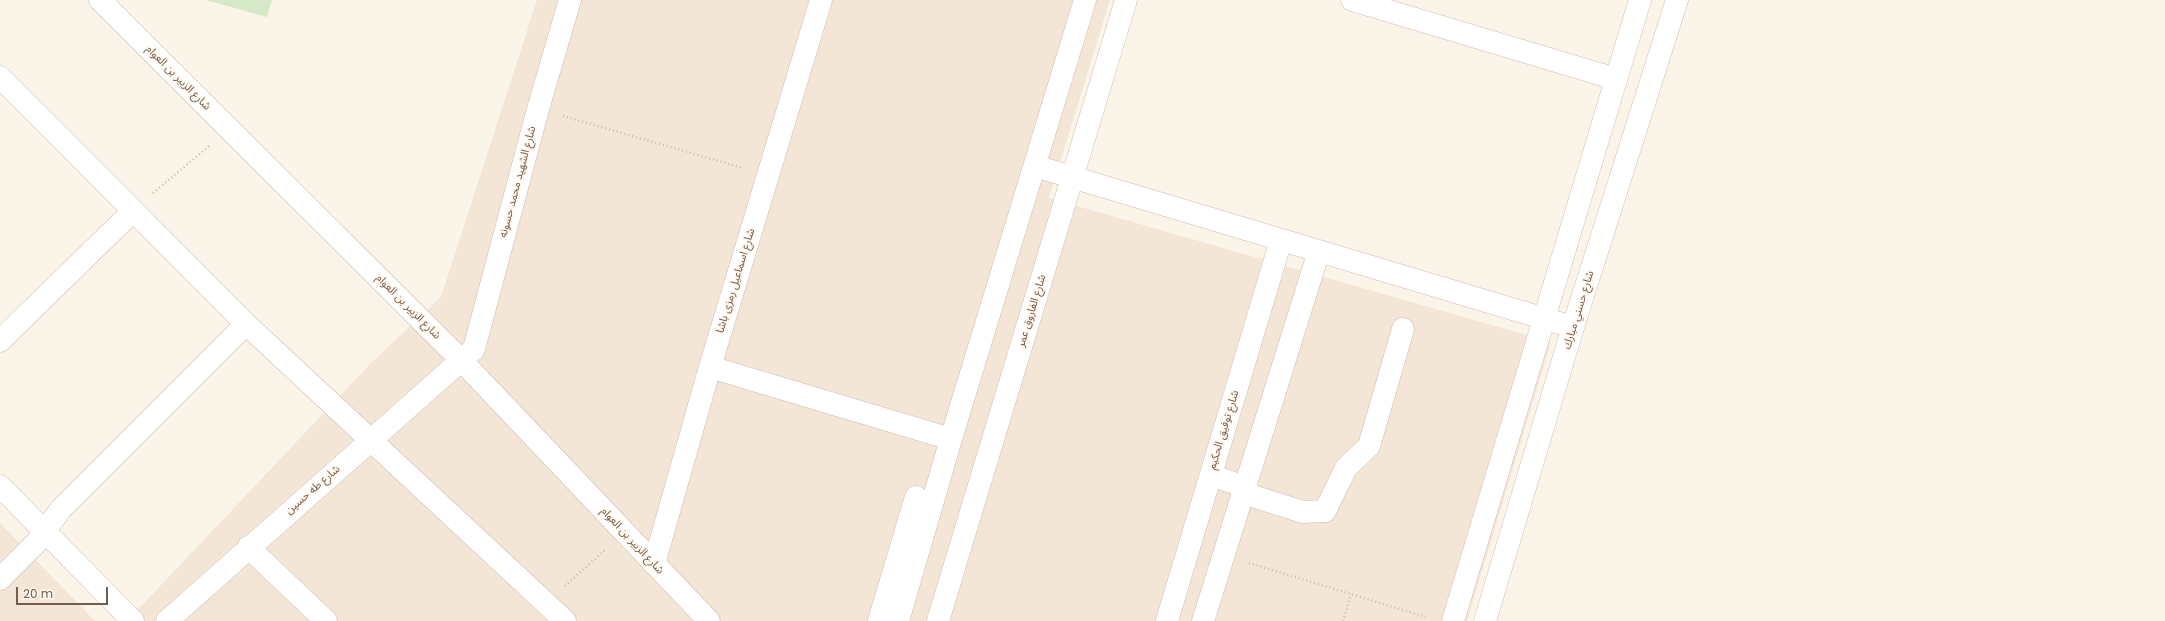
<!DOCTYPE html>
<meta charset="utf-8">
<style>
body{margin:0}
#map{position:relative;width:2165px;height:621px;overflow:hidden;background:#fbf4e9;font-family:Poppins,sans-serif}
canvas{display:block}
.scale{position:absolute;left:16px;top:587px;width:92px;height:18px;box-sizing:border-box;border:2px solid #745c4e;border-top:0;padding-left:5px;font-size:12px;line-height:14px;white-space:nowrap;color:#745c4e;-webkit-text-stroke:3px #fef8ef;paint-order:stroke}
</style>
<div id="map">
<canvas width="2165" height="621"></canvas>
<div class="scale">20 m</div>
</div>
<script>
const g = document.querySelector('canvas').getContext('2d');
g.lineJoin = 'round';
function paint(path, color) { g.fillStyle = color; g.fill(path, 'evenodd'); }
const poly = rows => new Path2D(rows.map(r => 'M' + r).join(''));
function strokePath(path, color, width, dash) { g.strokeStyle = color; g.lineWidth = width; g.lineCap = dash ? 'butt' : 'round'; g.setLineDash(dash || []); g.stroke(path); }
function write(font, color, halo, rows, align = 'center') {
  g.font = font + ' Poppins,"Noto Sans Arabic",sans-serif'; g.lineWidth = 3.5; g.setLineDash([]); g.textBaseline = 'middle'; g.strokeStyle = halo; g.fillStyle = color; for (const [text, x, y, turn = 0] of rows) {
    g.save(); g.translate(x, y); g.rotate((+turn || 0) * Math.PI / 180); g.textAlign = isNaN(turn) ? turn : align; if (halo) g.strokeText(text, 0, 0); g.fillText(text, 0, 0); g.restore();
  }
}
paint(poly([
 [537,0,1110,0,1049,198,1551,342,1467,621,127,621,372,362,441,297],
 [0,523,95,621,0,621]
]), '#f3e6d7');
paint(poly([
 [206,0,272,0,267,17]
]), '#d5e8c7');
const minor = poly([
 [100,0,461,360,709,621],
 [1352,0,1616,79],
 [0,77,246,324,565,621],
 [1035,166,1559,323],
 [0,341,133,211],
 [710,367,951,439],
 [1211,475,1245,487],
 [0,486,133,621],
 [1243,493,1303,512,1325,511,1346,468,1369,446,1403,329],
 [248,547,326,621],
 [654,564,710,367,821,0],
 [0,579,36,543,61,509,246,324],
 [167,621,474,349,538,109,570,0],
 [879,621,916,497],
 [898,621,951,439,1085,0],
 [938,621,1126,0],
 [1167,621,1281,240],
 [1203,621,1319,251],
 [1453,621,1640,0],
 [1485,621,1573,327,1677,0]
]);
strokePath(minor, '#cdbcaf', 23);
strokePath(poly([
 [563,116,743,168],
 [153,193,209,146],
 [1249,563,1426,617],
 [565,586,605,550],
 [1343,621,1351,594]
]), '#d4b7a5', 2.5, [1, 3]);
strokePath(minor, '#fff', 22);
write('11px', '#745c4e', '#fef8ef', [
 ["شارع الزبير بن العوام",178,78,45],
 ["شارع الشهيد محمد حسونه",518,182,-75],
 ["شارع اسماعيل رمزى باشا",736,281,-73],
 ["شارع الزبير بن العوام",408,307,45],
 ["شارع حسني مبارك",1579,310,-73],
 ["شارع الفاروق عمر",1032,311,-73],
 ["شارع توفيق الحكيم",1224,430,-73],
 ["شارع طه حسين",313,490,-41],
 ["شارع الزبير بن العوام",632,541,47]
]);
</script>
